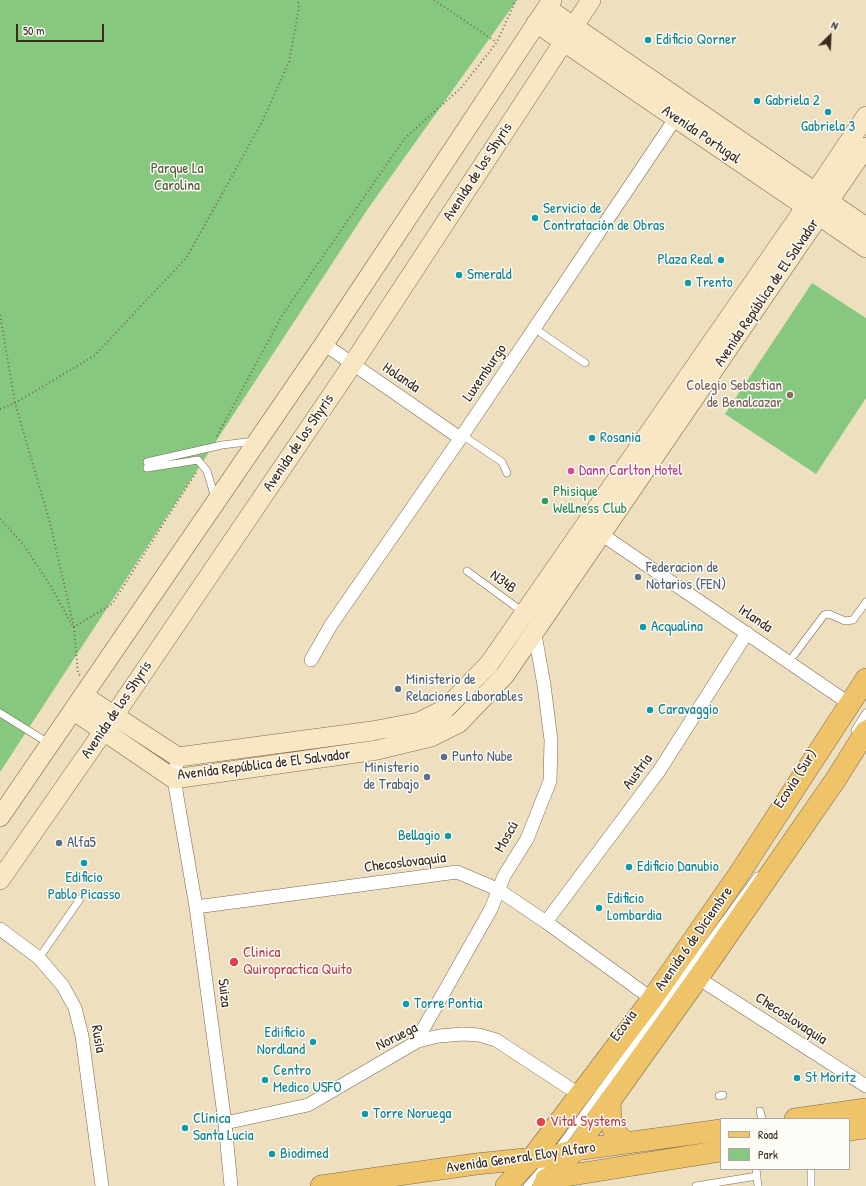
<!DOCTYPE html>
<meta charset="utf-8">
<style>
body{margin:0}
#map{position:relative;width:866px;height:1186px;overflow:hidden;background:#eedfbe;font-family:"Patrick Hand",sans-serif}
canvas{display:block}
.legend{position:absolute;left:720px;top:1118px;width:130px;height:52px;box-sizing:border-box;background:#fdfcf7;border:1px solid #afa8a0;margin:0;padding:5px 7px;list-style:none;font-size:12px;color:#3b2a1e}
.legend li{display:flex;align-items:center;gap:8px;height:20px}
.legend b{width:20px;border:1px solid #afa8a0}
.north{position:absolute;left:810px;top:16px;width:40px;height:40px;-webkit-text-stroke:3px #fdfcf7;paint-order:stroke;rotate:24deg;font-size:11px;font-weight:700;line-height:16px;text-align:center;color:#3b2a1e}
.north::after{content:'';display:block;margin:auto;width:14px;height:18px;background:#3b2a1e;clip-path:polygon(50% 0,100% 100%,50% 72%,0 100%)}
.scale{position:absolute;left:16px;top:24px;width:88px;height:18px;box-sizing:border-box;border:2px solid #3b2a1e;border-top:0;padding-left:5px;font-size:12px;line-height:14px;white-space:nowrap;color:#3b2a1e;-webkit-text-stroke:3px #fdfcf7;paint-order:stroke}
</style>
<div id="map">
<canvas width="866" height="1186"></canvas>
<ul class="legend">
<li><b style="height:5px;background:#efc469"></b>Road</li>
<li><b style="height:11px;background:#86c880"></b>Park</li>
</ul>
<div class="north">N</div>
<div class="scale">50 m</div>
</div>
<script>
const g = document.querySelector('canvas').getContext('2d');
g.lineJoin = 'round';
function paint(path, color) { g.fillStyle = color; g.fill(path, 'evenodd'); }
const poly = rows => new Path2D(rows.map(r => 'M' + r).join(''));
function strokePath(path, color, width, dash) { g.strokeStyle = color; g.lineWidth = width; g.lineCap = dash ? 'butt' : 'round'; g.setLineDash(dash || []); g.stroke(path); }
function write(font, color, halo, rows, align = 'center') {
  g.font = font + ' "Patrick Hand",sans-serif'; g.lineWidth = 3; g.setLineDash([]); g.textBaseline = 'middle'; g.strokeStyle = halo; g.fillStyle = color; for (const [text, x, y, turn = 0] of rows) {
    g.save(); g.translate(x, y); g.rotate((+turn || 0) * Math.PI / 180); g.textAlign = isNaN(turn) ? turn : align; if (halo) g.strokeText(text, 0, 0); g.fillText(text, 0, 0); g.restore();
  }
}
paint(poly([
 [0,0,517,0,367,210,0,772],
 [812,283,866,318,866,398,816,474,725,414]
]), '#86c880');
const lane = poly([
 [534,328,585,363],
 [462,435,502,462,507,473],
 [147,462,222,445,255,441],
 [147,468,198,460,207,471,215,498],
 [467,571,523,612],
 [794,655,824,615,829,614,845,621,853,620,866,602],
 [0,713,50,744],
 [855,730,866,713],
 [39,958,80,899],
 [719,1096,723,1095],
 [760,1111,762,1119],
 [558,1149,757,876],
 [756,1169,758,1186],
 [811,1169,811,1186],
 [527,1186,549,1161],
 [696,1186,757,1176]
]);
const street = poly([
 [324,344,460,438],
 [601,534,850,704],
 [311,660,331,625,464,433,679,113],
 [178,757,174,779,196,907,225,1123,231,1186],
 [196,907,457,872,497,889,546,922,652,999],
 [546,922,659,771,747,633],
 [0,929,39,958,63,986,75,1008,82,1036,102,1186],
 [698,978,866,1086],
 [418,1041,422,1031,491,909,504,876,527,839,550,781,551,740,544,685,534,629],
 [225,1123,308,1105,418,1041,439,1036,463,1034,479,1035,496,1040,580,1095]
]);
const secondary = poly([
 [547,8,866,227],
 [536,23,866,248],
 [84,696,178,757,372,731,419,722,445,709,489,664,798,218,866,116],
 [74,711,174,779,377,750,431,737,459,723,505,675,866,147],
 [0,817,324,344,552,0],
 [0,880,103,732,352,365,591,0]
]);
const primary = poly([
 [610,1100,611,1122,613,1130,626,1143],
 [795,1119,866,1109],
 [849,1130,866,1128],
 [546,1179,721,1151],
 [321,1186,476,1164,554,1156,575,1150,721,1130],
 [506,1186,532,1158,652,999,739,874,866,679],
 [543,1186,575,1150,698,978,836,779,866,731]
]);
strokePath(lane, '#7a6956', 8);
strokePath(street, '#7a6956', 14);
strokePath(secondary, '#7a6956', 20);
strokePath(primary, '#7a6956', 22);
strokePath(poly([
 [434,0,496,42],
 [0,315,15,403,50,523,74,627],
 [0,409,15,403,94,356,187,257,262,122,289,62,299,8,298,0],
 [217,436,283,314,405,138,461,88,490,51,497,42,516,0],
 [0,519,23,544,50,585,72,625],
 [80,675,78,673,74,627,112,604,197,471]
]), '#7a6956', 2, [1, 3]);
strokePath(lane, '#fff', 7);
strokePath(street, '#fff', 13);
strokePath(secondary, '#f9e7c3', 19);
strokePath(primary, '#efc469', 21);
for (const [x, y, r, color] of [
 [648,40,4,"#0f9aa8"],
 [757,101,4,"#0f9aa8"],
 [828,112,4,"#0f9aa8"],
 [535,218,4,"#0f9aa8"],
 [721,260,4,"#0f9aa8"],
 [459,275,4,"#0f9aa8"],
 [688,283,4,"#0f9aa8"],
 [790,395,4,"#8d6e63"],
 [592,438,4,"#0f9aa8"],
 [571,471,4,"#d1479c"],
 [545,501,4,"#2e9e5b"],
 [638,577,4,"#5c6f8a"],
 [643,627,4,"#0f9aa8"],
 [398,689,4,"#5c6f8a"],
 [650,710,4,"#0f9aa8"],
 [444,757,4,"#5c6f8a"],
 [427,777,4,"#5c6f8a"],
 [448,836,4,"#0f9aa8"],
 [59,843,4,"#5c6f8a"],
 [84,863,4,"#0f9aa8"],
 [629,867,4,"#0f9aa8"],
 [599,908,4,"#0f9aa8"],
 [234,962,5,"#e0444e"],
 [406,1004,4,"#0f9aa8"],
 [313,1042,4,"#0f9aa8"],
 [797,1078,4,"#0f9aa8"],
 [265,1080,4,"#0f9aa8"],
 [365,1114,4,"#0f9aa8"],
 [541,1122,5,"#e0444e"],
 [185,1128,4,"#0f9aa8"],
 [272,1154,4,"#0f9aa8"]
]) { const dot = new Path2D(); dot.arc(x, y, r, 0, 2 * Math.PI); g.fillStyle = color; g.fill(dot); strokePath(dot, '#fdfcf7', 1.5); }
write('15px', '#0d838f', '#fdfcf7', [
 ["Edificio Qorner",656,40],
 ["Gabriela 2",765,101],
 ["Gabriela 3",828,127,"center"],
 ["Servicio de",543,209],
 ["Contratación de Obras",543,226],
 ["Plaza Real",713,260,"right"],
 ["Smerald",467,275],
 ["Trento",696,283],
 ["Rosania",600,438],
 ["Acqualina",651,627],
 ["Caravaggio",658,710],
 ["Bellagio",440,836,"right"],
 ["Edificio Danubio",637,867],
 ["Edificio",84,878,"center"],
 ["Pablo Picasso",84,895,"center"],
 ["Edificio",607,899],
 ["Lombardia",607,916],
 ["Torre Pontia",414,1004],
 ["Ediificio",305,1033,"right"],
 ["Nordland",305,1050,"right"],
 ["Centro",273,1071],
 ["Medico USFO",273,1088],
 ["St Moritz",805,1078],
 ["Torre Noruega",373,1114],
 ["Clínica",193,1119],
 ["Santa Lucia",193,1136],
 ["Biodimed",280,1154]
], 'left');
write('15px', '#3b2a1e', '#fdfcf7', [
 ["Avenida Portugal",701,135,34],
 ["Avenida de los Shyris",478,172,-57],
 ["Avenida República de El Salvador",767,293,-56],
 ["Luxemburgo",485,373,-56],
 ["Holanda",401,378,34],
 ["Avenida de los Shyris",299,443,-56],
 ["N34B",503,582,36],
 ["Irlanda",755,619,34],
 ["Avenida de los Shyris",117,710,-56],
 ["Avenida República de El Salvador",264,765,-7],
 ["Austria",638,772,-54],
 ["Ecovia (Sur)",796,779,-57],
 ["Moscú",507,837,-61],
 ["Checoslovaquia",405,863,-7],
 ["Avenida 6 de Diciembre",694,939,-55],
 ["Suiza",224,993,83],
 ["Checoslovaquia",791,1019,33],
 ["Ecovia",624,1026,-54],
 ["Noruega",397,1037,-27],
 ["Rusia",98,1039,80],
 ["Avenida General Eloy Alfaro",521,1158,-8]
]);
write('15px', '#52593b', '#fdfcf7', [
 ["Parque La",177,169],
 ["Carolina",177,186]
]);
write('15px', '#785e54', '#fdfcf7', [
 ["Colegio Sebastian",782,386],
 ["de Benalcazar",782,403]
], 'right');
write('15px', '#b23c85', '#fdfcf7', [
 ["Dann Carlton Hotel",579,471]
], 'left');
write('15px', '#27864d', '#fdfcf7', [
 ["Phisique",553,492],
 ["Wellness Club",553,509]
], 'left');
write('15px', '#4e5e75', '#fdfcf7', [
 ["Federacion de",646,568],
 ["Notarios (FEN)",646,585],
 ["Ministerio de",406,680],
 ["Relaciones Laborables",406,697],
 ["Punto Nube",452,757],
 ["Ministerio",419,768,"right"],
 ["de Trabajo",419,785,"right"],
 ["Alfa5",67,843]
], 'left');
write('15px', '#be3a42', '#fdfcf7', [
 ["Clinica",243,953],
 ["Quiropractica Quito",243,970],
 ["Vital Systems",550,1122]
], 'left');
</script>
